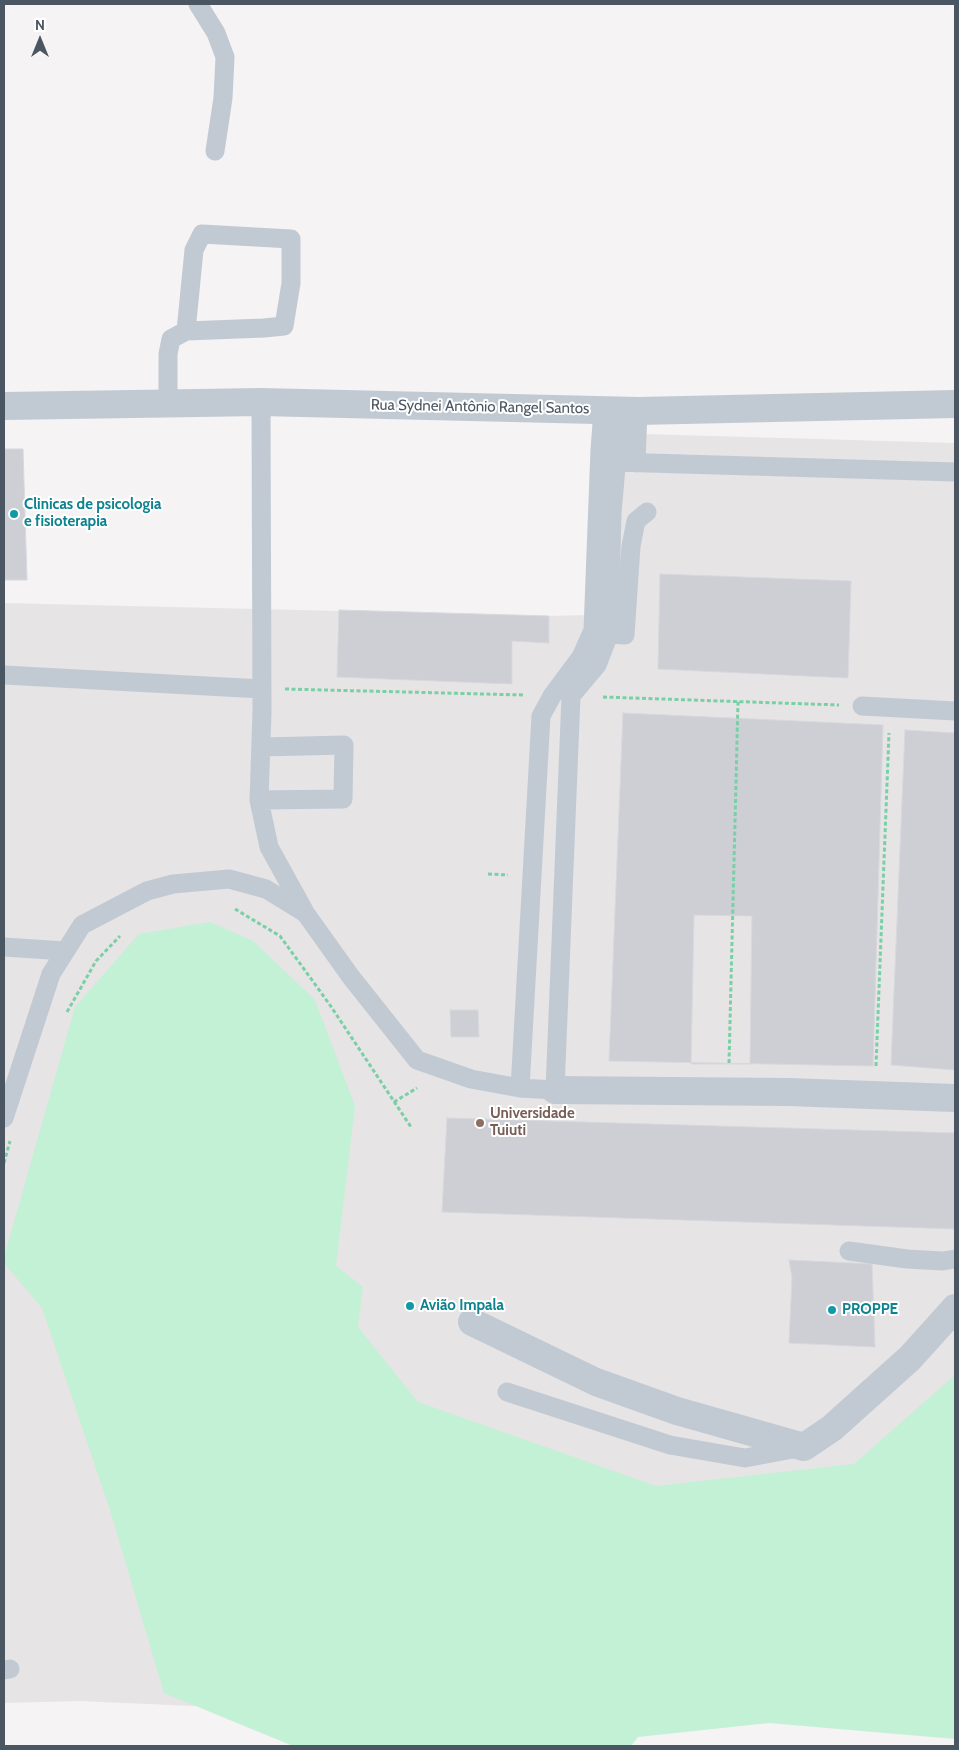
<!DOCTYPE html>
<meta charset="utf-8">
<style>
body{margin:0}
#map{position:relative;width:959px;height:1750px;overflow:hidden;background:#f5f3f3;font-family:Cabin,sans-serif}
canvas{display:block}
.frame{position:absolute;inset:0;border:5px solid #4a5661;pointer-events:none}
.north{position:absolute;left:15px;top:15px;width:50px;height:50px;-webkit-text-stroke:4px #fff;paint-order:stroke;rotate:0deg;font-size:14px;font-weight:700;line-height:20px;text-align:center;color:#4a5661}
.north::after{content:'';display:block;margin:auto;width:18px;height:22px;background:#4a5661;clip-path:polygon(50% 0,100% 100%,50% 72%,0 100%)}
</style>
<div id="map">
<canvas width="959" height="1750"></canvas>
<div class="frame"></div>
<div class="north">N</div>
</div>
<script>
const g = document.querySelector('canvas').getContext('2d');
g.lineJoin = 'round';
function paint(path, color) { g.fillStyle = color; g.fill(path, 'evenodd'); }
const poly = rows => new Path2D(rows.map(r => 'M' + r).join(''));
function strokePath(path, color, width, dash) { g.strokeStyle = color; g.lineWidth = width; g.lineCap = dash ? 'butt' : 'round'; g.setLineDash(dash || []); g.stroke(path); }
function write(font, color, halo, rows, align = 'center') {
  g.font = font + ' Cabin,sans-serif'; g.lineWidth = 4; g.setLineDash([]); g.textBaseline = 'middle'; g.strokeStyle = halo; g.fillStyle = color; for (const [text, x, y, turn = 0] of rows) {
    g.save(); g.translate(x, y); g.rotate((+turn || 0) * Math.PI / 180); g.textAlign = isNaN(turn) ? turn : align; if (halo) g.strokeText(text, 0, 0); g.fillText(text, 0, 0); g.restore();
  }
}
paint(poly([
 [607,433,955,443,955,1631,420,1716,80,1701,4,1703,4,603,549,616,588,615]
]), '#e6e4e5');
paint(poly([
 [210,922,253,941,315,1000,355,1106,336,1266,363,1287,358,1327,418,1402,656,1486,854,1464,955,1375,955,1739,769,1723,638,1737,631,1746,293,1746,164,1693,110,1510,42,1308,4,1263,4,1257,75,1007,139,934]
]), '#c3f1d5');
const building = poly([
 [4,449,23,449,27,580,4,580,4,449],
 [660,574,851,581,848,678,658,669,660,574],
 [339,610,549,616,549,643,512,641,512,684,337,677,339,610],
 [623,713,883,725,873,1066,609,1061,623,713],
 [905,730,955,733,955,1070,891,1065,905,730],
 [694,915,752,916,750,1064,691,1064,694,915],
 [450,1010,478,1010,479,1037,451,1037,450,1010],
 [447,1118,955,1133,955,1229,442,1212,447,1118],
 [789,1260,872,1264,875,1347,789,1343,792,1278,789,1260]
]);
paint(building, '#cdcfd5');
strokePath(building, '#d7d9de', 1);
strokePath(poly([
 [285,689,524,695],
 [603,697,839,705],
 [488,874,508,875],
 [235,909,280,936,330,1005,411,1127],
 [67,1012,96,961,120,936],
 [729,1063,738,701],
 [876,1066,889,733],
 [394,1102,417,1088],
 [4,1163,10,1141]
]), '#7ad0a6', 3, [4, 2.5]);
strokePath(poly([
 [198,4,216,33,225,57,223,98,215,151],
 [261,402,262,712,259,800,269,847,306,914,351,977,417,1060,471,1079,520,1088,555,1090,571,696,597,665,609,634,612,513,621,411],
 [168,403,168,354,171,339,186,331,264,328,284,326,291,283,291,239,202,234,194,250,186,331],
 [615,462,955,472],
 [636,463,638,411],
 [609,634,625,635,631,546,636,521,647,512],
 [4,675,262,689],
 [862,706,955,711],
 [259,800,343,799,344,745,262,747],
 [4,947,65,951],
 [520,1088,541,716,552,696,581,657,593,630,600,450,603,410],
 [4,1118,51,974,82,925,147,891,173,884,229,879,266,889,305,913],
 [849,1251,907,1259,943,1261,955,1259],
 [507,1392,670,1445,745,1458,798,1448],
 [4,1670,10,1669]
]), '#c1cad2', 19);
strokePath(poly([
 [4,406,261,402,638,411,955,404],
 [555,1090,788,1092,955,1098],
 [472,1322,596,1382,677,1411,804,1447,832,1428,910,1358,955,1308]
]), '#c1cad2', 28);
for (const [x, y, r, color] of [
 [14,514,5,"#0f9aa8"],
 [480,1123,5,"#8d6e63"],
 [410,1306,5,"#0f9aa8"],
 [832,1310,5,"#0f9aa8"]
]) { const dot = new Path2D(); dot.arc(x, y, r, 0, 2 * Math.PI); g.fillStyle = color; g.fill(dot); strokePath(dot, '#fff', 2); }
write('15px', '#4a5661', '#fff', [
 ["Rua Sydnei Antônio Rangel Santos",480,407,1]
]);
write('bold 15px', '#0d838f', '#fff', [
 ["Clinicas de psicologia",24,505],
 ["e fisioterapia",24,522],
 ["Avião Impala",420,1306],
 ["PROPPE",842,1310]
], 'left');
write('bold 15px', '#785e54', '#fff', [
 ["Universidade",490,1114],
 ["Tuiuti",490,1131]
], 'left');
</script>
